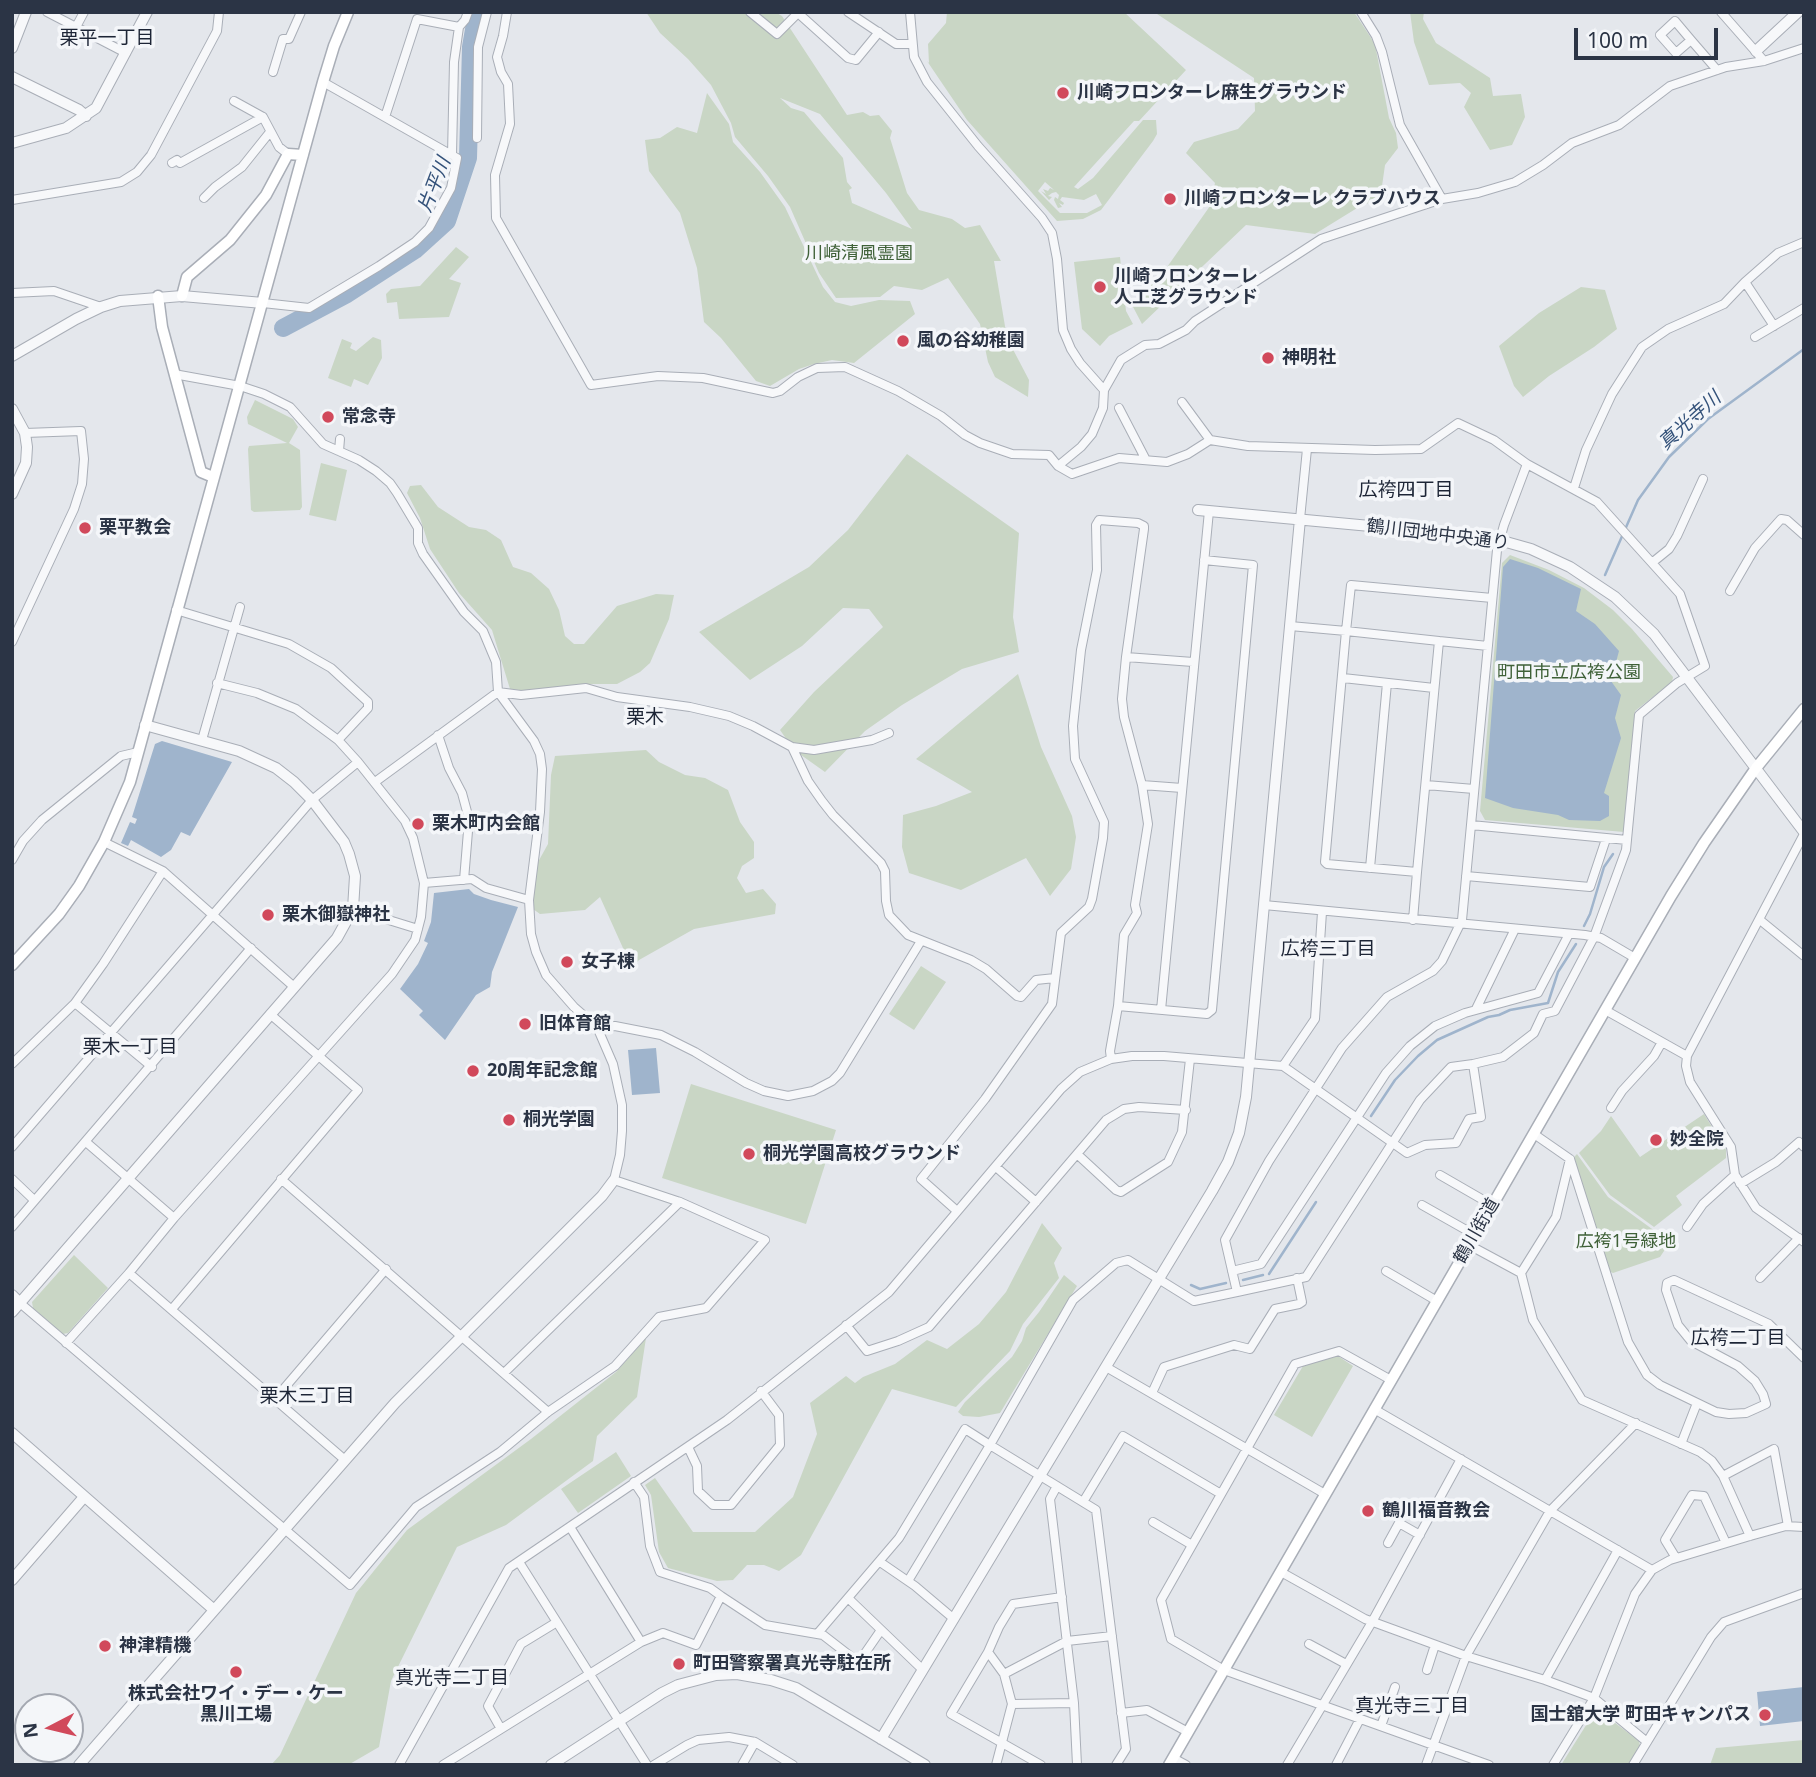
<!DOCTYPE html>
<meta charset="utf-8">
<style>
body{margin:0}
#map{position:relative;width:1816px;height:1777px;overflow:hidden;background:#e4e7ec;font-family:"Noto Sans",sans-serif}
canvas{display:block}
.frame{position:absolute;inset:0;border:14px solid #2b3445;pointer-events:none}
.north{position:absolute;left:14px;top:1693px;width:70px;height:70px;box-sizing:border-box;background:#f4f6f9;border:2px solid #a4a8b1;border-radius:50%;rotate:263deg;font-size:19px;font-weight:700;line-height:28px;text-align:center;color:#2b3445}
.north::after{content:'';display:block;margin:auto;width:24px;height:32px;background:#d1495b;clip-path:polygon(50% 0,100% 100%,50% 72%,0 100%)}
.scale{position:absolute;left:1574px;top:28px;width:144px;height:32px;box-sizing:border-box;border:4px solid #2b3445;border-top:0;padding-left:9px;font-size:21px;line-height:24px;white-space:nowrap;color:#2b3445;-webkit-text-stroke:5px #f4f6f9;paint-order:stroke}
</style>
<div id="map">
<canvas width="1816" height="1777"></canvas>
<div class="frame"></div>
<div class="north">N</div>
<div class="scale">100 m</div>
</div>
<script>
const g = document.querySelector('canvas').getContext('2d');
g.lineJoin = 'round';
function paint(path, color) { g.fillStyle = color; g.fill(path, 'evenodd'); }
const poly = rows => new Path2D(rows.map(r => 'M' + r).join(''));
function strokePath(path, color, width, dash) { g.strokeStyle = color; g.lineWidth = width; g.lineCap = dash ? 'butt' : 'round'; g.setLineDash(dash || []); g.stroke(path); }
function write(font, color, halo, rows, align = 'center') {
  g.font = font + ' "Noto Sans","Noto Sans JP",sans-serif'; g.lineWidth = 7; g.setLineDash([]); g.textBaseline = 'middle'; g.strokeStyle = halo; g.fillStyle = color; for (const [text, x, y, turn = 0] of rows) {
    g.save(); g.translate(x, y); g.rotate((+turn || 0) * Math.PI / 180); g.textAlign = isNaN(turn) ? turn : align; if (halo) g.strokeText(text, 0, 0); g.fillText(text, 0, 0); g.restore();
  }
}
paint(poly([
 [646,12,775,12,782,16,847,115,863,112,870,116,879,115,892,131,890,138,907,193,919,210,952,219,965,228,980,225,1001,261,994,261,1007,338,1029,380,1028,397,995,377,988,362,980,324,948,278,922,290,894,286,880,297,836,298,819,273,790,207,768,176,735,137,731,123,711,85,688,59,660,33],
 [780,98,820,114,886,193,912,229,852,203,849,190,852,188,847,182,843,158,804,112,791,108],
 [947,12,1124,12,1186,70,1139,121,1134,121,1074,187,1078,189,1093,178,1143,120,1156,120,1157,134,1153,141,1101,210,1083,219,1057,221,967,120,927,61,929,63,928,44,946,23],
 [1045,182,1054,190,1050,188,1048,191,1043,189,1046,194,1041,191,1049,200,1052,197,1048,196,1052,193,1056,192,1059,195,1058,199,1055,197,1054,200,1058,208,1062,207,1059,203,1063,205,1064,203,1060,200,1062,197,1084,200,1096,194,1102,205,1087,213,1060,213,1038,191],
 [1154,12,1354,12,1375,44,1389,118,1396,133,1398,148,1385,165,1380,200,1362,205,1315,234,1246,225,1142,324,1132,305,1165,270,1210,206,1215,183,1186,153,1194,142,1238,129,1255,111,1254,78],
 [1410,12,1424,12,1423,19,1436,43,1490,78,1493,96,1521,94,1525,117,1512,145,1490,150,1464,107,1471,93,1460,83,1429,85,1414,42],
 [707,93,729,124,733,142,760,172,785,207,823,287,835,302,851,306,879,300,910,301,915,314,854,363,832,360,814,364,799,369,770,386,756,381,721,338,704,322,697,268,680,213,649,171,645,140,660,138,677,127,697,133],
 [456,247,469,257,449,279,461,283,449,317,399,319,397,302,387,303,386,294,391,289,420,286],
 [1120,257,1126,311,1133,324,1109,336,1100,346,1082,329,1074,262],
 [1581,287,1605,290,1617,329,1594,347,1549,376,1523,397,1514,386,1499,346,1539,313],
 [373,337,381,340,382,358,368,385,354,379,351,387,328,378,342,339,352,343,350,348,356,351],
 [255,400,293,419,298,427,289,443,300,450,302,507,300,510,254,512,251,510,248,449,249,446,287,443,248,424,247,417],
 [907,454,1019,533,1013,617,1019,652,962,669,902,705,865,731,825,772,794,750,780,730,814,692,883,627,869,609,843,608,802,646,750,680,699,632,809,567,848,530],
 [321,463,347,470,336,521,309,515],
 [421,485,438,507,469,527,486,530,501,540,513,567,531,573,549,589,559,610,565,636,574,644,584,644,617,606,656,594,674,595,669,619,650,663,640,672,617,684,583,684,529,691,510,689,492,630,459,593,430,549,420,518,407,493,410,486],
 [1510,555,1549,570,1584,588,1613,610,1632,629,1673,677,1672,682,1635,711,1624,832,1485,820,1480,811,1502,563],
 [1018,674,1041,747,1072,816,1076,837,1071,869,1050,896,1026,858,961,890,909,873,902,847,903,815,936,806,972,792,916,759],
 [646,750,659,762,685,775,705,778,728,790,740,822,754,842,754,858,742,866,737,878,746,893,763,889,776,904,775,914,694,929,639,960,632,968,600,897,585,910,540,914,533,909,534,887,538,862,548,844,551,775,555,756],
 [921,966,946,982,914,1030,889,1014],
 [691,1084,836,1130,806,1224,662,1178],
 [1704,1114,1726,1150,1726,1158,1676,1196,1682,1205,1654,1227,1610,1195,1579,1153,1601,1131,1611,1116,1640,1157],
 [1577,1154,1608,1197,1670,1242,1660,1257,1613,1273,1609,1271,1574,1157],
 [1042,1223,1062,1248,1054,1263,1059,1278,1023,1324,1010,1351,956,1407,892,1389,801,1555,779,1571,764,1565,747,1565,733,1580,717,1581,668,1568,659,1552,651,1495,645,1485,655,1478,693,1532,755,1532,793,1497,817,1434,810,1403,846,1376,855,1383,863,1377,895,1364,927,1340,947,1349,979,1324,1006,1292],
 [74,1255,108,1288,68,1333,63,1334,33,1308,32,1302],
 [1064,1275,1077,1286,1000,1413,979,1417,963,1416,958,1412,965,1402,1012,1357,1022,1341,1026,1328,1039,1312],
 [646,1338,637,1397,597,1436,593,1461,506,1525,457,1547,391,1681,379,1747,348,1765,271,1765,280,1755,356,1593,407,1530,531,1439,616,1372],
 [1338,1356,1353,1366,1312,1437,1274,1415,1303,1366],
 [616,1452,631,1476,578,1513,561,1489],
 [1598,1710,1639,1741,1640,1746,1629,1765,1561,1765,1595,1711],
 [1804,1740,1804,1765,1710,1765,1716,1748]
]), '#c9d6c5');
paint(poly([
 [1510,559,1538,568,1581,589,1576,611,1595,624,1619,651,1611,681,1621,695,1615,718,1621,738,1604,793,1609,796,1609,816,1600,821,1569,820,1558,815,1513,808,1485,798,1503,567],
 [162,741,232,762,190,836,181,832,171,850,161,857,131,840,128,846,121,843,130,822,135,824,137,819,132,817,155,744],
 [469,889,474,894,491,900,518,907,492,972,490,987,476,995,445,1040,419,1015,423,1011,400,989,418,964,428,943,424,941,431,922,434,893],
 [656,1048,660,1093,632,1095,628,1050],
 [1804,1687,1804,1721,1760,1726,1757,1692]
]), '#9fb4cc');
strokePath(poly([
 [1605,575,1638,500,1669,457,1708,419,1804,349],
 [1584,926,1590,914,1604,867,1613,854],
 [1371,1116,1395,1080,1418,1056,1437,1040,1488,1017,1499,1015,1510,1010,1548,1003,1558,972,1576,944],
 [1269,1274,1316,1202],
 [1243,1280,1263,1275],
 [1191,1285,1200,1289,1226,1283]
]), '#9fb4cc', 2.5);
strokePath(poly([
 [283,328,347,294,415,250,447,221,468,158,471,47,477,12]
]), '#9fb4cc', 18);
const minor = poly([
 [47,12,126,53],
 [507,12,503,36,497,57,501,72,508,84,510,124,495,175,496,218,591,385,658,376,703,378,773,393,780,391,798,377,817,368,845,367,898,391,941,416,965,435,980,443,1012,454,1049,455,1058,466],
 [750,12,777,34,798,13,848,58,856,60,879,32],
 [848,12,896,44,912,44],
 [910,12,914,57,927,82,978,146,1042,218,1052,233,1057,259,1063,330,1071,349,1080,363,1104,390,1103,408,1092,434,1081,447,1058,466,1072,474,1119,458,1167,462,1188,454,1210,440],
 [1361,12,1376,36,1382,52,1400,125,1442,199],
 [1721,12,1764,61],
 [76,27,84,12],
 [459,27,465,20,468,12],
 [1691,40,1676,53,1660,35,1675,21,1691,40,1717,70],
 [273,72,283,39,289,39,301,12],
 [234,101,263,117,279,147,288,154],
 [385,117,417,19,459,27,454,62,452,155],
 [477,138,478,47,487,12],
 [172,163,177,160,180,163,263,117],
 [204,198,215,187,242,167,270,132],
 [12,200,121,182,137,172,151,155,217,31,219,12],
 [1745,282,1774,326],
 [12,293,54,291,101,307],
 [263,303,309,308,379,266,415,242,429,228,451,188,457,158,323,82],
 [1755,337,1804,308],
 [1104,390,1121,360,1145,345,1159,344,1186,330,1195,321,1321,239,1442,199,1478,193,1515,182,1543,165,1572,143,1619,125,1670,86,1726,67,1764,61,1804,48],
 [1119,408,1146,460],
 [339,451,340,439],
 [1574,488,1586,450,1612,394,1642,347,1668,329,1724,304,1745,282,1778,253,1804,242],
 [1300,519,1307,449],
 [1653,562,1669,549,1677,536,1703,479],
 [1730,591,1755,548,1781,519,1787,520,1804,535],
 [176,610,289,644,331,668,368,702,368,708,338,740],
 [1290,626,1346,631,1325,862,1327,864,1417,872,1413,920],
 [1439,641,1346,631,1351,585,1492,598],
 [12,642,74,509,82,484,84,459,81,431,25,433],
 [1126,657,1193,662],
 [1343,678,1434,688],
 [438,735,449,768,462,793,469,819,464,880],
 [202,740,240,607],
 [792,747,814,750,872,740,889,733],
 [375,782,498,692,521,695,586,688,617,697,690,707,729,716,753,726,792,747,808,781,822,801,833,815,881,863,885,871,886,901,889,915,908,935,971,960,986,969,1017,996,1021,997,1036,980,1055,978],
 [1142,785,1182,788],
 [1426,785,1474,789],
 [1471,825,1627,840],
 [1804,834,1687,1056,1686,1066,1690,1082,1731,1147,1735,1175,1756,1208,1804,1242],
 [104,842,163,871,293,986],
 [12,860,23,841,42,820,121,756,138,752],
 [1370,868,1387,683],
 [1417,872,1439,641,1488,646],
 [1466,876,1590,887,1606,839],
 [424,883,472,879,486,888,529,900],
 [1264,905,1585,935,1601,938,1635,958],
 [353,909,418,929],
 [1760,920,1804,956],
 [75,1003,152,1067],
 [1118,1006,1207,1014,1212,1010,1253,565,1204,560],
 [1476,1009,1515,929],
 [1161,1010,1209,511],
 [1605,1010,1687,1056],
 [597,1027,615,1026,661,1035,695,1052,746,1083,764,1091,788,1096,813,1091,832,1081,840,1073,921,941],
 [12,1064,75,1003,103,964,163,871],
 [1283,1066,1315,1019,1322,912],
 [1611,1108,1622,1091,1654,1056,1662,1042],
 [1534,1134,1570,1159,1628,1342,1647,1375,1660,1385,1716,1412,1729,1414,1746,1413,1766,1404,1763,1394,1755,1381,1738,1366,1691,1341,1678,1325,1666,1290,1667,1283,1674,1280,1769,1324,1804,1358],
 [86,1142,174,1218],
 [12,1147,312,800,358,762],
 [1077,1154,1116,1190,1121,1192,1168,1162,1182,1132,1190,1059],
 [1570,1159,1556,1217,1521,1273,1533,1320,1582,1400,1700,1452,1712,1461,1723,1476,1750,1536],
 [996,1167,1036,1202],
 [1440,1175,1492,1205],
 [12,1179,34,1200],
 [281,1179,548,1412],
 [1740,1184,1776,1162,1799,1142,1804,1147],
 [1422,1205,1475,1235],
 [957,1211,921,1179,985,1099,1052,1004,1061,933,1089,907,1092,899,1103,838,1104,822,1075,759,1073,726,1081,650,1097,570,1096,525,1099,520,1138,523,1144,526,1144,529,1126,657,1122,699,1124,717,1142,785,1148,824,1135,905,1137,913,1124,935,1118,1006,1110,1051,1111,1059],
 [12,1227,251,948],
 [1687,1227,1703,1204,1735,1175],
 [1469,1245,1521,1273],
 [1232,1271,1261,1264,1386,1073,1410,1046,1435,1026,1465,1013,1538,993,1569,934],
 [1386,1271,1437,1301],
 [129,1273,345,1460],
 [1760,1278,1799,1238],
 [1237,1292,1306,1277,1420,1100,1451,1067,1473,1064],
 [20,1303,350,1585,416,1507,500,1452,548,1412,615,1366,659,1317,706,1308,765,1240,680,1202,614,1180,620,1155,622,1131,622,1105,613,1064,597,1027,574,1007,546,975,536,952,531,934,529,900,540,812,542,769,540,754,534,741,498,692,496,662,483,631,464,612,423,554,418,543,418,528,397,493,390,483,376,471,359,460,323,444,290,407,264,394,240,386,174,374],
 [172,1309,358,1090,270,1014],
 [846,1325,867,1351,898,1341,929,1327,1106,1120,1124,1109,1139,1107,1186,1110],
 [66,1343,129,1273,174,1218,392,974,415,940,421,917,424,883,413,838,405,821,358,762,338,740,296,709,257,693,217,683],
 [1106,1367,1325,1494],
 [504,1373,680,1202],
 [1391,1380,1339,1351,1295,1364,1161,1600,1171,1639,1224,1670,1489,1765],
 [1152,1393,1164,1367,1234,1345,1250,1349,1275,1309,1299,1304,1302,1302,1297,1278],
 [275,1399,386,1269],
 [1374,1409,1652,1570],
 [1681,1444,1697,1403],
 [688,1447,697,1466,698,1491,713,1505,731,1505,780,1445,779,1415,761,1391],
 [1723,1476,1774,1449,1788,1526],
 [634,1482,644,1497,650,1546,660,1572,710,1588,721,1596],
 [1057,1486,1050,1499,1074,1703,1077,1765],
 [1083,1502,1123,1436,1221,1494],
 [1153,1522,1192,1545],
 [570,1527,641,1642],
 [1388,1543,1399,1523,1420,1535],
 [1676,1558,1665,1540,1692,1495,1704,1496,1726,1543],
 [519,1562,647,1765],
 [880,1562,915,1586,954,1619],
 [1281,1572,1365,1619,1466,1656,1545,1680,1594,1698,1647,1742],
 [1062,1597,1013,1604,999,1627,988,1652,1004,1674,1067,1641,1112,1636],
 [849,1599,923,1670],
 [818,1633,899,1538,965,1429,990,1445,908,1581],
 [1309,1644,1346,1664],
 [988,1652,951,1714,1041,1765],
 [1427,1670,1435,1645],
 [1004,1674,1012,1704,1074,1703],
 [1545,1680,1618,1550],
 [1121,1713,1147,1710,1188,1732],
 [1381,1726,1395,1687],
 [501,1729,488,1706,521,1644,557,1622],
 [1173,1758,1186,1765],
 [399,1765,509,1568,727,1420,889,1292,1061,1089,1080,1072,1111,1059,1132,1056,1164,1056,1283,1066,1407,1153,1425,1145,1456,1143,1469,1119,1481,1117,1473,1064,1503,1057,1534,1033,1543,1014,1555,1011,1594,937,1626,850,1639,715,1677,683,1705,666,1680,594,1597,502,1527,464,1494,440,1458,423,1421,449,1375,450,1248,446,1210,440,1182,402],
 [443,1765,641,1642,663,1633,696,1645,721,1596,765,1625,823,1635,854,1659,861,1659,881,1630],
 [654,1765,687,1745,698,1740,729,1737,755,1742,793,1765],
 [742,1765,755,1742],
 [996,1765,1012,1704],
 [1116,1765,1126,1749,1096,1510,990,1445,1073,1300,1116,1263,1128,1260,1194,1301,1237,1292,1225,1240,1269,1161,1342,1048,1387,997,1433,971,1442,961,1462,920,1497,550,1504,525,1527,464],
 [1287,1765,1372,1622,1461,1459],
 [1336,1765,1360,1719],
 [1426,1765,1466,1656,1550,1511,1636,1423],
 [1553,1765,1594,1698,1635,1594,1652,1570,1670,1560,1750,1536,1786,1526,1804,1527],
 [1633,1765,1711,1637,1724,1622,1804,1593]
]);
const tertiary = poly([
 [12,48,26,12],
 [1756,51,1798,12],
 [12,77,79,110,86,116],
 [12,143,66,128,96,108,147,12],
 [12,356,76,319,101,307,120,301,182,296,263,303],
 [12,409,25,433,27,447,26,463,12,494],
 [1198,510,1467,535,1499,540,1531,549,1570,567,1615,597,1654,634,1804,832],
 [12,1295,20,1303],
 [12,1312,337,938,353,909,355,876,349,854,344,842,312,800,294,782,276,768,239,751,145,725],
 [12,1433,213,1609],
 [12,1580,84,1497],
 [881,1739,1212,1191,1228,1162,1239,1133,1246,1097,1300,519],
 [79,1765,395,1403,602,1196,614,1180],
 [551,1765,662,1693,678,1685,716,1675,737,1674,771,1680,796,1688,925,1765]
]);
const secondary = poly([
 [158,296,162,327,201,472,213,477],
 [182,296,187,277,230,240,266,195,288,154,303,155],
 [12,965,59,914,79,886,104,842,130,782,323,82,334,46,348,12],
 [1169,1765,1671,896,1704,843,1756,768,1804,709]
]);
strokePath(minor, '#a9aeb7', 10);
strokePath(tertiary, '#a9aeb7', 12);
strokePath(secondary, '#a9aeb7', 13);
strokePath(minor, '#f7f8fa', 8);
strokePath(tertiary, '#f7f8fa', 10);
strokePath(secondary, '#fff', 10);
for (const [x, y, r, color] of [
 [1063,93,7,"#d1495b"],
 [1170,199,7,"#d1495b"],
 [1100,287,7,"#d1495b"],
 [903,341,7,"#d1495b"],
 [1268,358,7,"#d1495b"],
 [328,417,7,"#d1495b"],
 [85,528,7,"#d1495b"],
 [418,824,7,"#d1495b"],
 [268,915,7,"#d1495b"],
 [567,962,7,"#d1495b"],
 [525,1024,7,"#d1495b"],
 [473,1071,7,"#d1495b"],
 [509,1120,7,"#d1495b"],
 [1656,1140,7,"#d1495b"],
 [749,1154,7,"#d1495b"],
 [1368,1511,7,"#d1495b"],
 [105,1646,7,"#d1495b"],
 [679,1664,7,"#d1495b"],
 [236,1672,7,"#d1495b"],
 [1765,1715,7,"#d1495b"]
]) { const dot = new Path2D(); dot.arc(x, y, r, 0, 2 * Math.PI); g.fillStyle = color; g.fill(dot); strokePath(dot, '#f4f6f9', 2.5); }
write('bold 18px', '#2b3445', '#f4f6f9', [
 ["川崎フロンターレ麻生グラウンド",1077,93],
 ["川崎フロンターレ クラブハウス",1184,199],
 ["川崎フロンターレ",1114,277],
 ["人工芝グラウンド",1114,298],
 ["風の谷幼稚園",917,341],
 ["神明社",1282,358],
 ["常念寺",342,417],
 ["栗平教会",99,528],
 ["栗木町内会館",432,824],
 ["栗木御嶽神社",282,915],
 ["女子棟",581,962],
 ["旧体育館",539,1024],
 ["20周年記念館",487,1071],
 ["桐光学園",523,1120],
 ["妙全院",1670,1140],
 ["桐光学園高校グラウンド",763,1154],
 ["鶴川福音教会",1382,1511],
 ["神津精機",119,1646],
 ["町田警察署真光寺駐在所",693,1664],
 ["株式会社ワイ・デー・ケー",236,1694,"center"],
 ["黒川工場",236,1715,"center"],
 ["国士舘大学 町田キャンパス",1751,1715,"right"]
], 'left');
write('18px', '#3f6138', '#f4f6f9', [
 ["川崎清風霊園",859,254],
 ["町田市立広袴公園",1569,673],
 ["広袴1号緑地",1626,1242]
]);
write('18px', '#2b3445', '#f4f6f9', [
 ["鶴川団地中央通り",1438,535,7],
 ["鶴川街道",1477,1231,-60]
]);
write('19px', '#1d2536', '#f4f6f9', [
 ["栗平一丁目",107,39],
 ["広袴四丁目",1406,491],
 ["栗木",645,718],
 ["広袴三丁目",1328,950],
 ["栗木一丁目",130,1048],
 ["広袴二丁目",1738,1339],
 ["栗木三丁目",307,1397],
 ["真光寺二丁目",452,1679],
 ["真光寺三丁目",1412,1707]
]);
write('italic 19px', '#34527a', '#f4f6f9', [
 ["片平川",435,185,-69],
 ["真光寺川",1690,421,-42]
]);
</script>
